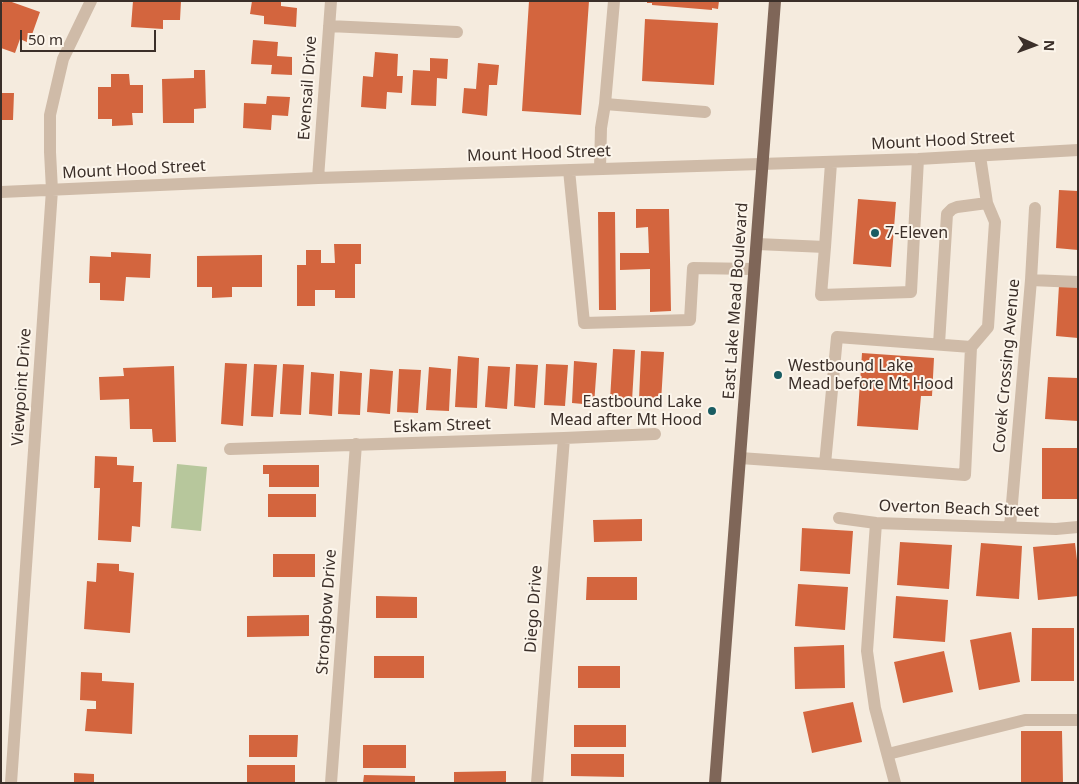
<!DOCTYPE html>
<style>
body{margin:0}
#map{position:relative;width:1079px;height:784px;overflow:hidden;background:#f5ebde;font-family:"Noto Sans",sans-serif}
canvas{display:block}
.frame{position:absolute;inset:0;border:2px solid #3b2f29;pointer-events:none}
.north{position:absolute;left:1009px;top:20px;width:50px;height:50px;-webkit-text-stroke:4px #fcf5eb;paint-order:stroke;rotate:92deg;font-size:14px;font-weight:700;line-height:20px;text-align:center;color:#3b2f29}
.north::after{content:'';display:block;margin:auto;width:18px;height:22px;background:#3b2f29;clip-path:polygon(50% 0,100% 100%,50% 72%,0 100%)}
.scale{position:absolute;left:20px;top:30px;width:136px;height:22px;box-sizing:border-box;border:2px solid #3b2f29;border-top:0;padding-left:6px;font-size:15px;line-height:18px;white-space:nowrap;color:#3b2f29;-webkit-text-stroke:4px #fcf5eb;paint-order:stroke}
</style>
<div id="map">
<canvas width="1079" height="784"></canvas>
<div class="frame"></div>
<div class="north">N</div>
<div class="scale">50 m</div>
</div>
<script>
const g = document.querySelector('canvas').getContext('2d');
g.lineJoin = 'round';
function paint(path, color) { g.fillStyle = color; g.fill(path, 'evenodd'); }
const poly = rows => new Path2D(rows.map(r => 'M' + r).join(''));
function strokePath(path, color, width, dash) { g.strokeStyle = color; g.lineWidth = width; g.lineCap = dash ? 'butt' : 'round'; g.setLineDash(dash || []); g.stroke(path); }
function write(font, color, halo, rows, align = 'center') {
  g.font = font + ' "Noto Sans",sans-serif'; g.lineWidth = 4; g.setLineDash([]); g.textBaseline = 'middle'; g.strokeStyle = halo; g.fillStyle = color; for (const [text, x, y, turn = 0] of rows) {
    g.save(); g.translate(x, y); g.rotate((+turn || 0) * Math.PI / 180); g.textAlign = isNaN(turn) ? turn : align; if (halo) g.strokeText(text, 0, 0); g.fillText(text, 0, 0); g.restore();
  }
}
paint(poly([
 [177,464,207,467,201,531,171,528]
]), '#b7c79c');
paint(poly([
 [3,1,9,1,40,12,29,43,20,39,15,53,1,48,1,6],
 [133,1,181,1,180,20,163,20,163,29,131,27],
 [252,1,281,1,281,6,297,8,296,27,264,24,264,16,250,14],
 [529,1,589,1,581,115,522,111],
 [647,1,719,1,718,9,712,8,712,10,652,5,652,3,647,3],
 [645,19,718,23,714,85,642,81],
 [253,40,278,42,277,56,292,57,292,75,271,74,272,65,251,64],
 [375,52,398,54,397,76,403,76,402,93,387,92,386,109,361,107,363,76,373,77],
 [430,58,448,59,447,79,437,78,436,106,411,105,413,70,430,71],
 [478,63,499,65,497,85,489,85,487,116,462,113,464,88,476,89],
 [194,70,205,70,206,108,194,109,194,123,163,123,162,79,194,78],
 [111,74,129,74,130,85,143,85,143,113,132,113,133,125,112,126,112,119,98,119,98,87,111,87],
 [1,93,14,93,13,120,1,120],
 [267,96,290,97,288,116,272,115,271,130,243,128,244,103,266,104],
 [1059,190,1078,191,1078,250,1056,248],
 [858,199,896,202,891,267,853,264],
 [636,209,669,209,671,311,650,312,650,269,620,270,620,253,649,253,648,227,636,228],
 [598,212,615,212,616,310,599,310],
 [334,244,361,244,361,264,355,264,355,298,335,298,335,290,315,290,315,306,297,306,297,265,306,265,306,250,321,250,321,263,335,263],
 [111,252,151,254,150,278,126,277,124,301,100,300,100,283,89,283,90,256,111,257],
 [262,255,262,287,232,287,232,297,212,298,212,287,197,287,197,256],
 [1059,285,1078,286,1078,338,1056,336],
 [613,349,635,350,632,401,610,400],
 [641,351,664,352,661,402,639,400],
 [862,353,934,358,932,396,921,396,918,430,857,426],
 [458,356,479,358,477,408,455,407],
 [574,361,597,363,594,405,572,403],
 [225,363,247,364,243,426,221,424],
 [254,364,277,365,273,417,251,416],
 [283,364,304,365,301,415,280,414],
 [516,364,538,365,535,408,514,406],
 [546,364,568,365,565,406,544,405],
 [174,366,176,442,153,442,152,429,130,429,129,399,100,400,99,377,124,376,123,368],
 [488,366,510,367,507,409,485,407],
 [429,367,451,369,449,411,426,410],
 [370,369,393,371,390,414,367,412],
 [399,369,421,370,418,413,397,412],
 [340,371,362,373,360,415,338,414],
 [311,372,334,374,332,416,309,414],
 [1048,377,1078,378,1078,421,1045,419],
 [1042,448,1078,448,1078,499,1042,499],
 [95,456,117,457,117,465,134,466,133,482,142,482,140,527,132,526,131,542,98,540,100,488,94,488],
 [263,465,319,465,319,487,269,487,269,474,263,474],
 [268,494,316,494,316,517,268,517],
 [642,519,642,541,594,542,593,520],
 [802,528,853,531,850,574,800,571],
 [900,542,952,545,949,589,897,585],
 [981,543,1022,546,1019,599,976,596],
 [1075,543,1078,569,1078,596,1038,600,1033,547],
 [273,554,315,554,315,577,273,577],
 [97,563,119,564,119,571,134,573,130,633,84,629,87,581,96,582],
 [587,577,637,577,637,600,586,600],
 [798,584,848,587,845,630,795,626],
 [376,596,417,597,417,618,376,618],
 [896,596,948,600,945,642,893,638],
 [309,615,309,636,247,637,247,616],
 [1032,628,1074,628,1074,681,1031,681],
 [1011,632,1020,682,979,690,970,640],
 [844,645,845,688,795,689,794,647],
 [944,651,953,692,903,703,894,662],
 [374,656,424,656,424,678,374,678],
 [578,666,620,666,620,688,578,688],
 [81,672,102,673,102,681,134,683,132,734,85,731,87,709,96,709,96,701,80,700],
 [853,702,862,742,812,753,803,712],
 [574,725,626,725,626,747,574,747],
 [1021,731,1062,731,1063,783,1021,783],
 [249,735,298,735,297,757,249,757],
 [363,745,406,745,406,768,363,768],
 [571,754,624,754,624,777,571,776],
 [247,765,295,765,295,783,247,783],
 [506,771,506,783,454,783,454,772],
 [74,773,94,774,94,783,74,783],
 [364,775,415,776,415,783,363,783]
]), '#d3653e');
strokePath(poly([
 [329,26,457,32],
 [605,104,705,112],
 [600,169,601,128,605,104,614,1],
 [569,170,584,323,690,320,693,268,754,269],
 [318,178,331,1],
 [1,192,318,178,918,159,1078,150],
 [757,244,825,247,831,163],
 [825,247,821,295,911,292,918,159],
 [1031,280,1078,282],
 [939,344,947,214,952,209,957,207,987,203],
 [971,347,988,327,995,222,987,203,980,156],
 [230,449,564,438,655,434],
 [740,458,825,464,965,475,971,347,837,337,825,464],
 [839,518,876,523,1056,529,1078,527],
 [876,523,867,651,875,708,895,783],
 [1010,527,1031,280,1035,208],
 [888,754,1025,720,1078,720],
 [11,783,52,190,50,152,50,115,63,59,91,1],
 [331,783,356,444],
 [537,783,564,438]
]), '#cfbba8', 12);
strokePath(poly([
 [715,783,775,1]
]), '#7f6658', 12);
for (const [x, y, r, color] of [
 [875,233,5,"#195c62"],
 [778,375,5,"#195c62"],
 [712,411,5,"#195c62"]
]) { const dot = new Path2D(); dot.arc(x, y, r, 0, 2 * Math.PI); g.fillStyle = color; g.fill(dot); strokePath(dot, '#fcf5eb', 2); }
write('16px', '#3b2f29', '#fcf5eb', [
 ["Evensail Drive",308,88,-86],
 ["Mount Hood Street",943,141,-3],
 ["Mount Hood Street",539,154,-2],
 ["Mount Hood Street",134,170,-3],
 ["East Lake Mead Boulevard",736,301,-86],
 ["Covek Crossing Avenue",1007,366,-85],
 ["Viewpoint Drive",22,387,-86],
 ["Eskam Street",442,426,-2],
 ["Overton Beach Street",959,509,2],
 ["Diego Drive",534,609,-86],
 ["Strongbow Drive",327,612,-86]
]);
write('16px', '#3b2f29', '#fcf5eb', [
 ["7-Eleven",885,233],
 ["Westbound Lake",788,366],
 ["Mead before Mt Hood",788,384],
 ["Eastbound Lake",702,402,"right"],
 ["Mead after Mt Hood",702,420,"right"]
], 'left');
</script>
